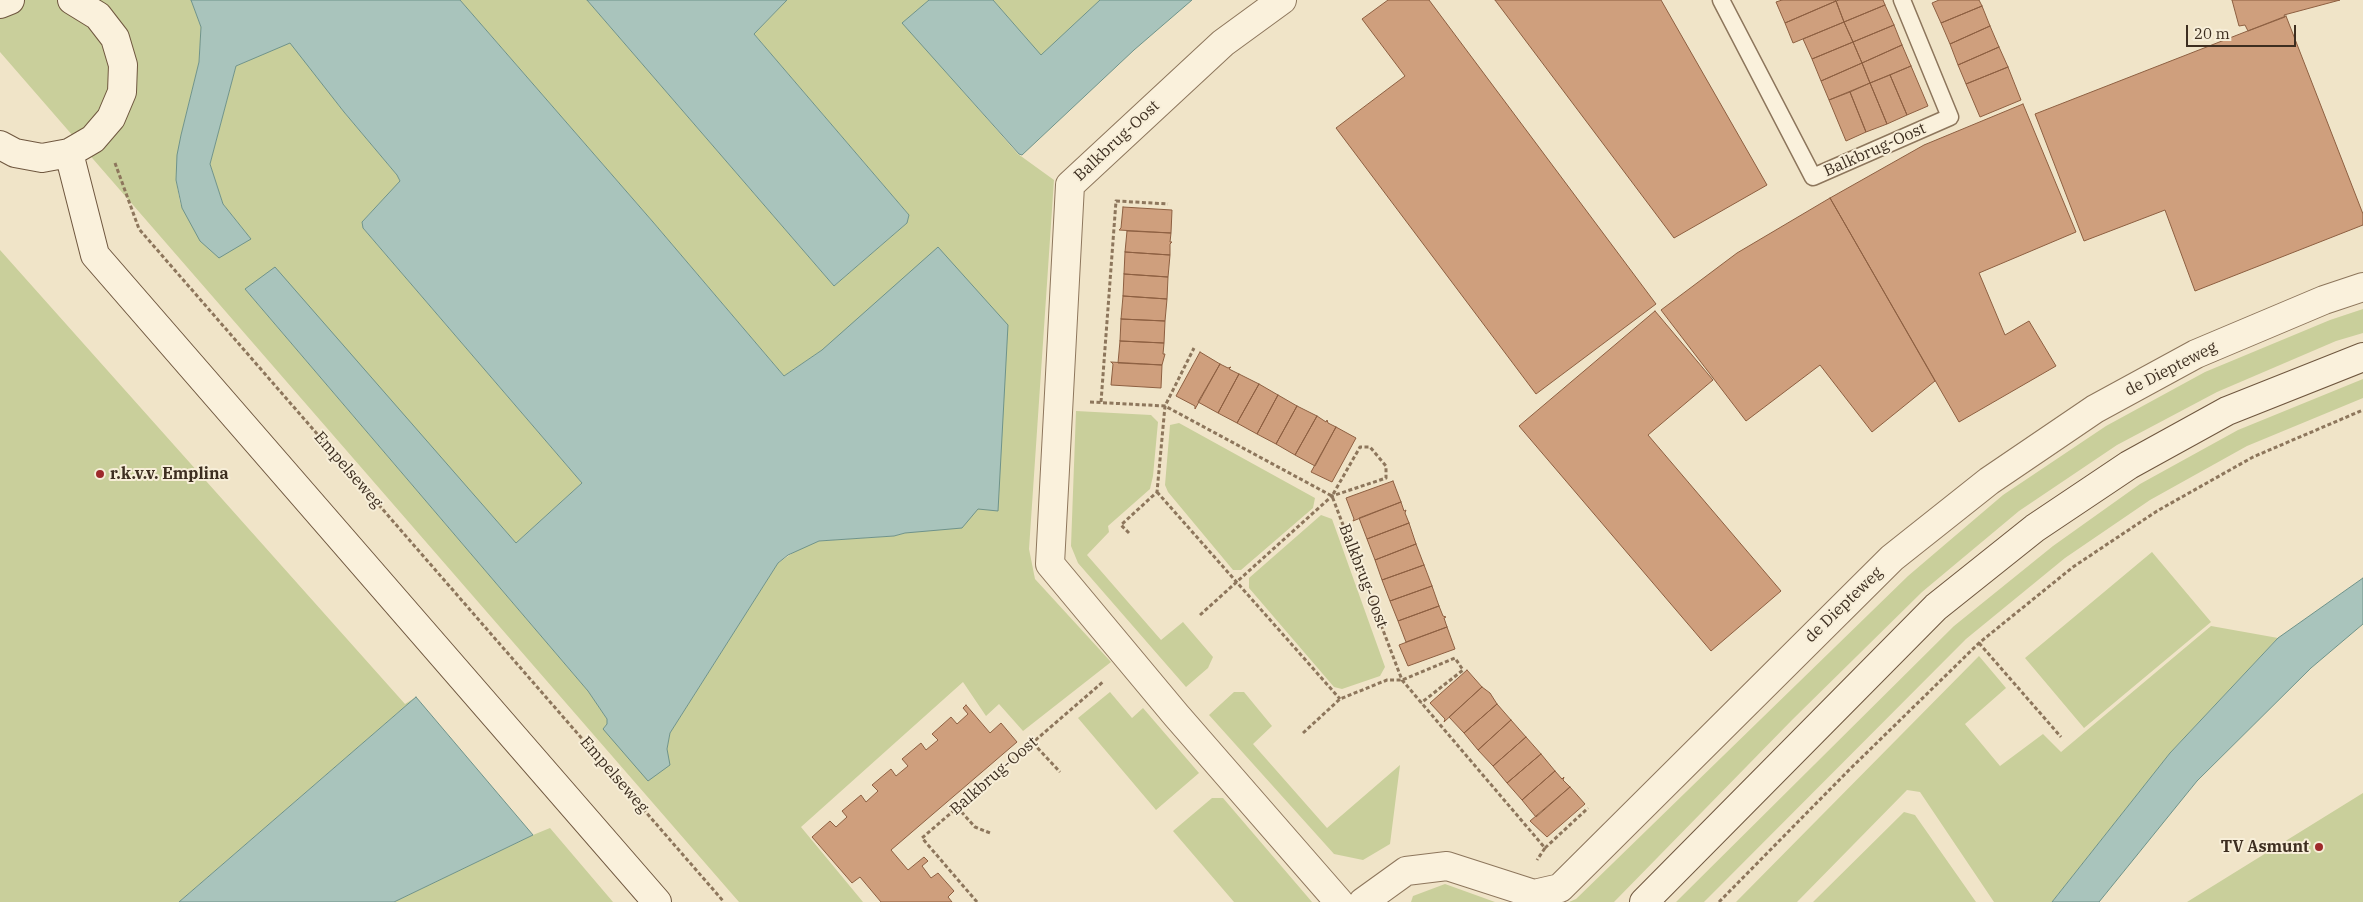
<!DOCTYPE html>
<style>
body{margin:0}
#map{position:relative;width:2363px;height:902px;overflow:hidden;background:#f0e4c8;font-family:"IBM Plex Serif",serif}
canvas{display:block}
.scale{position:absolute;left:2186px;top:25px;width:110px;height:22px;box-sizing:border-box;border:2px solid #3d2e20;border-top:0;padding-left:6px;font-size:15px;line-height:18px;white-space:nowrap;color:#3d2e20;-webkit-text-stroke:4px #f7eed8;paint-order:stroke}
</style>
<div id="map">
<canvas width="2363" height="902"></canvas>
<div class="scale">20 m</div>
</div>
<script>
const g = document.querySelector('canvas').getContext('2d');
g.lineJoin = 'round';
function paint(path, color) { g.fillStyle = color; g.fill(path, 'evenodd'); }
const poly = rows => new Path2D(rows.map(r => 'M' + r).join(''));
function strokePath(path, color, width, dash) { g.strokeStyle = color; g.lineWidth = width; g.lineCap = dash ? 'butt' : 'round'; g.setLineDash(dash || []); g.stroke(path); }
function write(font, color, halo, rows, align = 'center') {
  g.font = font + ' "IBM Plex Serif",serif'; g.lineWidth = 4; g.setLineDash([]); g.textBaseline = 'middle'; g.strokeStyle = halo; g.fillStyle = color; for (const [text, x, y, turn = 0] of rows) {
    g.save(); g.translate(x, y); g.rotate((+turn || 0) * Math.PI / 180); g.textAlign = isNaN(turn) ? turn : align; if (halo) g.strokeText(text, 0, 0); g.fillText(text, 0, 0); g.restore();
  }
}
paint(poly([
 [0,0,191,0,201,27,199,62,181,135,176,180,180,202,182,208,251,239,223,204,210,164,236,66,290,42,344,112,397,175,400,182,362,222,363,228,582,483,516,543,393,404,245,289,588,691,607,719,607,724,603,729,667,749,670,733,778,563,800,548,819,541,894,536,905,533,822,350,784,376,653,222,460,0,587,0,834,286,907,223,909,215,754,34,787,0,929,0,903,23,1018,154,1054,180,1029,549,1035,579,1111,662,1023,731,999,704,986,716,963,682,801,827,863,902,739,902,0,52],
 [993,0,1100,0,1041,56],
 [0,250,405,704,416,697,179,902,0,902],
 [2363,309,2363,333,2336,341,2217,392,2117,445,2019,511,1922,592,1792,720,1614,902,1569,902,1576,899,1908,576,2003,495,2106,426,2205,372,2330,320],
 [2363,379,2363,398,2247,446,2150,500,2065,558,1966,639,1704,902,1676,902,1954,626,2053,546,2140,484,2238,430],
 [1076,411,1151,415,1158,422,1153,476,1150,489,1108,526,1109,532,1087,555,1161,640,1183,622,1213,657,1208,668,1186,687,1078,563,1071,546],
 [1179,423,1315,498,1313,508,1241,570,1233,570,1168,492,1165,485,1170,425],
 [1321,515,1332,519,1385,667,1380,676,1342,689,1334,687,1249,588,1249,578],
 [2152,552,2211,622,2084,728,2025,658],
 [2211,626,2278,638,2171,752,2052,902,1994,902,1920,792,1907,790,1797,902,1736,902,1979,656,2006,688,1965,724,2000,766,2043,734,2061,752],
 [1110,692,1132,718,1143,708,1199,773,1156,810,1078,718],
 [1234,692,1244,692,1272,726,1253,744,1327,828,1400,765,1390,844,1363,860,1334,854,1209,715],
 [2363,793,2363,902,2187,902],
 [1212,798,1223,798,1312,902,1234,902,1173,831],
 [1904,812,1915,815,1976,902,1813,902],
 [550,828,613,902,394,902,533,835],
 [1445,884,1495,902,1411,902,1413,896]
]), '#c9cf9b');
const water = poly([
 [191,0,460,0,653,222,784,376,822,350,938,247,1008,325,998,511,978,509,962,528,905,533,894,536,819,541,788,555,778,563,670,733,667,749,670,765,648,781,603,729,607,724,607,719,588,691,245,289,275,267,516,543,582,483,363,228,362,222,400,181,397,175,344,112,290,43,236,66,210,164,223,204,251,239,219,258,200,241,182,208,176,180,177,155,181,135,199,62,201,27,191,0],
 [587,0,787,0,754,34,909,215,907,223,834,286,587,0],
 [929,0,993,0,1041,55,1100,0,1192,0,1134,50,1022,155,1019,154,902,23,929,0],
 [2363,578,2363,624,2311,668,2197,781,2099,902,2052,902,2170,753,2278,638,2363,578],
 [416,697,533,835,394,902,179,902,416,697]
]);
paint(water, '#a9c4bc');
strokePath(water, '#6f938a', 1);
const building = poly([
 [1388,0,1429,0,1656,304,1536,394,1336,128,1405,76,1362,19,1388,0],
 [1495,0,1661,0,1767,185,1674,238,1495,0],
 [1782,0,1835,0,1836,1,1785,23,1776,2,1782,0],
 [1839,0,1883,0,1885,5,1844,22,1836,1,1839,0],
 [1939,0,1979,0,1982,6,1941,23,1932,3,1939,0],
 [2232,0,2340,0,2284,15,2285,17,2248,31,2245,25,2239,26,2232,0],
 [1836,1,1844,22,1793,43,1785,23,1836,1],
 [1885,5,1894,25,1853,42,1844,22,1885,5],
 [1982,6,1990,26,1950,44,1941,23,1982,6],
 [2286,16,2363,214,2363,225,2195,291,2165,210,2084,241,2035,114,2286,16],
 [1844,22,1853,42,1812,59,1803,39,1844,22],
 [1894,25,1902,45,1862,63,1853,42,1894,25],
 [1990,26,1999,47,1958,65,1950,44,1990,26],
 [1853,42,1862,63,1821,81,1812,59,1853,42],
 [1902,45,1911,66,1870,83,1862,63,1902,45],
 [1999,47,2008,67,1966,84,1958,65,1999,47],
 [1862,63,1870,83,1829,100,1821,81,1862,63],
 [1911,66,1928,106,1907,115,1890,75,1911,66],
 [2008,67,2021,100,1980,117,1966,84,2008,67],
 [1890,75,1907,115,1887,124,1870,83,1890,75],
 [1870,83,1887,124,1866,132,1850,92,1870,83],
 [1850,92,1866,132,1846,141,1829,100,1850,92],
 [2023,104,2076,232,1979,273,2005,335,2029,321,2056,366,1959,422,1830,198,1924,145,2023,104],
 [1830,198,1935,381,1872,432,1820,365,1746,421,1661,310,1737,253,1830,198],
 [1123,207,1172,210,1171,233,1119,230,1121,228,1123,207],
 [1127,231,1171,233,1170,242,1172,242,1170,244,1170,255,1125,252,1127,231],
 [1125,252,1170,255,1168,277,1124,274,1125,252],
 [1124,274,1168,277,1167,299,1123,296,1124,274],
 [1123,296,1167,299,1165,321,1121,319,1123,296],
 [1655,311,1713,380,1648,435,1781,591,1711,651,1519,426,1655,311],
 [1121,319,1165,321,1164,343,1120,341,1121,319],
 [1120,341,1164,343,1163,354,1165,354,1162,365,1118,363,1120,341],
 [1200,352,1220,364,1195,409,1195,406,1176,396,1200,352],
 [1111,362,1162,365,1161,388,1111,385,1113,364,1111,362],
 [1220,364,1228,368,1231,367,1229,369,1239,374,1218,413,1198,402,1220,364],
 [1239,374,1259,384,1237,423,1218,413,1239,374],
 [1259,384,1278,395,1257,434,1237,423,1259,384],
 [1278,395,1297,406,1276,444,1257,434,1278,395],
 [1297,406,1317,416,1295,455,1276,444,1297,406],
 [1317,416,1326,422,1327,420,1328,423,1336,427,1315,466,1295,455,1317,416],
 [1336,427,1356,438,1332,482,1311,472,1336,427],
 [1393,481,1401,502,1353,521,1354,519,1346,498,1393,481],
 [1401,502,1404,511,1406,510,1405,513,1409,523,1367,539,1359,518,1401,502],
 [1409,523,1416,544,1375,560,1367,539,1409,523],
 [1416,544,1424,565,1382,580,1375,560,1416,544],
 [1424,565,1432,586,1390,601,1382,580,1424,565],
 [1432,586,1439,606,1398,621,1390,601,1432,586],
 [1439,606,1443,616,1446,617,1444,618,1447,627,1406,642,1398,621,1439,606],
 [1447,627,1455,649,1408,666,1399,645,1447,627],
 [1467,670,1482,687,1444,722,1445,719,1430,703,1467,670],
 [1482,687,1490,693,1497,704,1464,733,1449,717,1482,687],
 [1497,704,1511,720,1478,750,1464,733,1497,704],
 [966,705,990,733,1001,723,1017,742,891,850,908,870,924,857,928,861,922,866,931,878,938,873,954,891,948,897,952,902,881,902,860,877,852,883,812,837,830,821,836,827,847,817,842,811,861,795,866,802,878,791,872,785,891,769,896,776,908,766,902,759,921,743,926,750,938,740,932,734,951,717,957,724,968,714,963,708,966,705],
 [1511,720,1526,737,1493,766,1478,750,1511,720],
 [1526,737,1541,754,1507,783,1493,766,1526,737],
 [1541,754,1555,771,1522,800,1507,783,1541,754],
 [1555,771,1562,779,1564,777,1563,780,1570,787,1536,817,1522,800,1555,771],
 [1570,787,1585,804,1547,837,1530,821,1570,787]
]);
paint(building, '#cf9f7d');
strokePath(building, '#8d5f41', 1);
const lane = poly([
 [1721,0,1813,177,1950,117,1902,0]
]);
const street = poly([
 [1282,0,1223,43,1070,185,1050,564,1176,715,1339,902],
 [1363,902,1406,871,1447,866,1534,894,1560,888,1892,558,1989,481,2095,409,2196,354,2324,300,2363,287]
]);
const secondary = poly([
 [0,4,10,0],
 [0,145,15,153,42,158,69,153,93,139,111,118,122,92,123,65,115,38,98,16,72,0],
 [69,153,95,255,657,902],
 [1644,902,1936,607,2035,528,2129,465,2227,411,2363,357]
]);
strokePath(lane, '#8d765c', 19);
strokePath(street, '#8d765c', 30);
strokePath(secondary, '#6f573f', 30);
strokePath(poly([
 [115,163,139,229,724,902],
 [1090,402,1165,406,1332,496,1402,680,1545,848,1537,860],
 [1101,402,1116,201,1168,204],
 [1157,492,1340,699],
 [1129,533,1121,525,1157,492,1165,406,1194,348],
 [1200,615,1332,496,1386,478,1386,466,1370,447,1360,447,1332,496],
 [1979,643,2061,737],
 [1303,733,1340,699,1387,680,1402,680,1455,658,1463,670,1421,703],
 [1033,743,1060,772],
 [957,807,975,827,990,833],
 [1545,848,1588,808],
 [977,902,922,838,1104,681],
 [1719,902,1849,770,1979,643,2073,567,2157,511,2253,457,2363,410]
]), '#8d765c', 3, [4, 2.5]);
strokePath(lane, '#faf1dc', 16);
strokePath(street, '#faf1dc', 28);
strokePath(secondary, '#faf1dc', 28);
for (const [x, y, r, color] of [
 [100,474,5,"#9e2a2b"],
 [2319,847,5,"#9e2a2b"]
]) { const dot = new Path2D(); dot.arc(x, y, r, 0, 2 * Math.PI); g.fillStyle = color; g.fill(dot); strokePath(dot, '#f7eed8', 2); }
write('16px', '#3d2e20', '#f7eed8', [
 ["Balkbrug-Oost",1117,141,-43],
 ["Balkbrug-Oost",1875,150,-24],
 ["de Diepteweg",2171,369,-27],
 ["Empelseweg",348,470,49],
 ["Balkbrug-Oost",1363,576,69],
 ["de Diepteweg",1844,605,-44],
 ["Empelseweg",614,775,49],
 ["Balkbrug-Oost",994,776,-41]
]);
write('bold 16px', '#3d2e20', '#f7eed8', [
 ["r.k.v.v. Emplina",110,474],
 ["TV Asmunt",2309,847,"right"]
], 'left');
</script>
